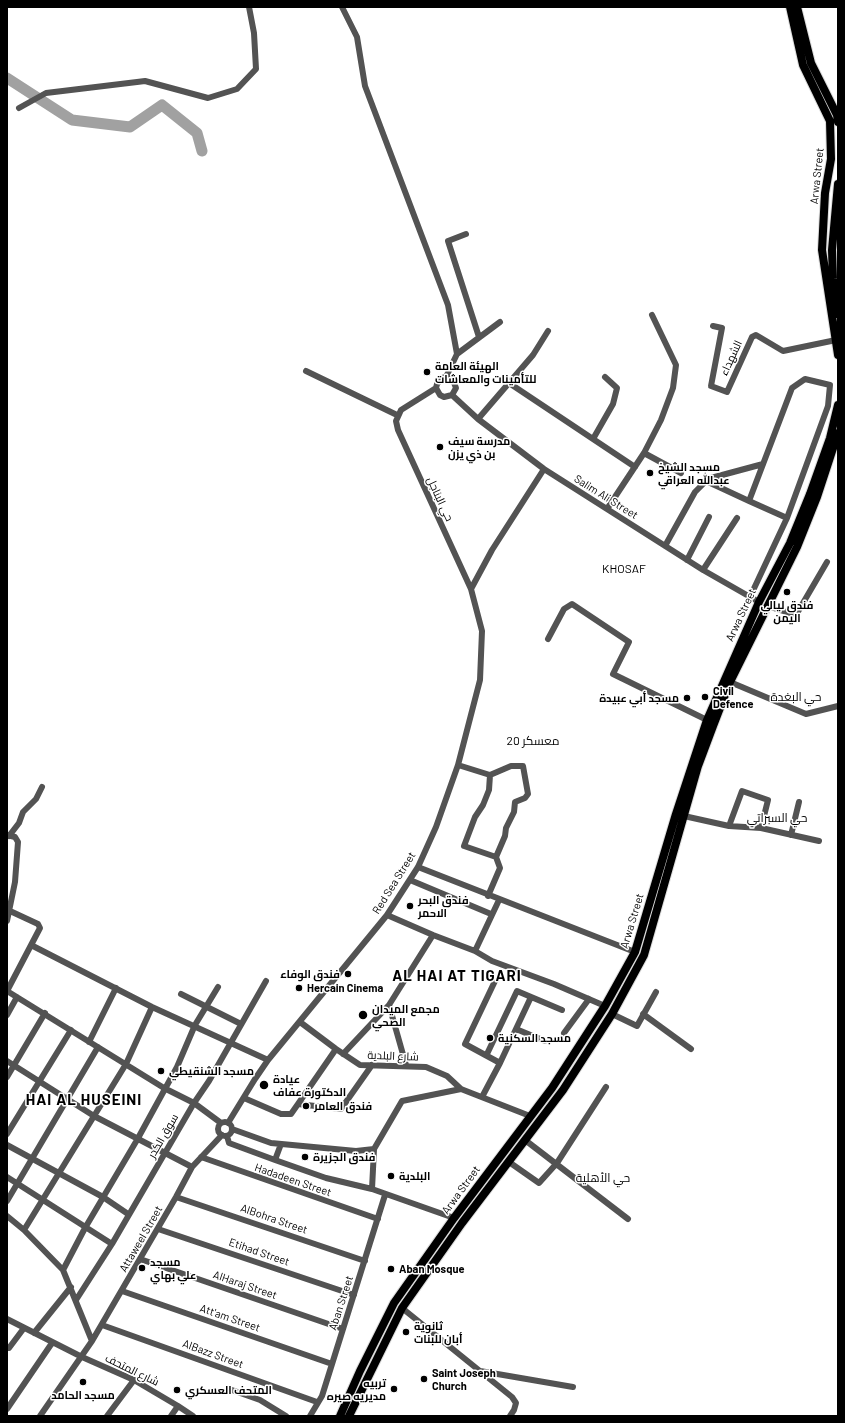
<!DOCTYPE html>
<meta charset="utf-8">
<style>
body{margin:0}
#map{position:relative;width:845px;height:1423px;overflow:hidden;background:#fff;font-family:Barlow,sans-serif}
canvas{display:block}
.frame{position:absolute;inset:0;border:8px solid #000;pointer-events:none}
</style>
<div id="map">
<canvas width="845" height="1423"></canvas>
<div class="frame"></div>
</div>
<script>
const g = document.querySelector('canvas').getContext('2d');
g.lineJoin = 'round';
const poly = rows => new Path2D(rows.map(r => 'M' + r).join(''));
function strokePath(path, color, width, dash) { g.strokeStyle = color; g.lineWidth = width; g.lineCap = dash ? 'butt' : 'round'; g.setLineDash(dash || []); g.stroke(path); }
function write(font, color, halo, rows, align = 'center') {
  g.font = font + ' Barlow,Cairo,sans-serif'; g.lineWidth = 3; g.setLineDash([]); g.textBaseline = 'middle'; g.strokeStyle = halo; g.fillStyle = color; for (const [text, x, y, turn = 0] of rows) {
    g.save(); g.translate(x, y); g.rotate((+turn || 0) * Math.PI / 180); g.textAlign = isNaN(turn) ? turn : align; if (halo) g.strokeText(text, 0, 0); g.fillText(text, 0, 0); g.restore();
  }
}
strokePath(poly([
 [7,78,72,120,130,127,162,105,197,133,202,151]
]), '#a1a1a1', 11);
const major = poly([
 [790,7,803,65,830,121,831,159,825,193,822,250,838,355],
 [797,7,811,63,837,115,838,122],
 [838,184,832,250,833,279,838,314],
 [340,1416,360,1371,394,1303,454,1218,552,1088,605,1006,635,952,676,814,707,720,759,602,790,543,810,494,830,438,838,405],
 [349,1416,402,1308,462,1223,563,1090,612,1014,644,955,698,766,713,726,730,682,797,547,817,497,838,433]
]);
strokePath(major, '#dbdbdb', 10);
strokePath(poly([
 [342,7,357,37,365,86,448,305,457,354,446,377],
 [19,108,46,93,137,82,145,81,208,98,237,89,256,69,254,33,249,7],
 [466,234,448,241,479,337],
 [713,326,722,328,711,386,727,392,752,337,756,335,783,351,836,340],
 [457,354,500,322],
 [306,371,397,415],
 [509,383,635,467],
 [452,395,478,419,544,469,703,570,759,602],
 [478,419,533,355,548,331],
 [593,439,613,404,617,388,605,377],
 [644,453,681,473],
 [749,501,792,388,805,379,830,385,828,406,787,518,749,501,706,481,711,478,763,464],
 [607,509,644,453,661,420,673,388,676,365,652,315],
 [665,546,695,492,706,481],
 [687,560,709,517],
 [703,570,737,518],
 [471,589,492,550,544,469],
 [750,597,787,518],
 [767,606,796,615,827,562],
 [548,639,564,609,572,604,629,642,613,674,707,720],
 [730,682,806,714,838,706],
 [458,765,490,775,489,790,483,805,475,817,464,846,496,857,500,868,488,896],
 [490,775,511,766,523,766,528,794,525,798,515,802,514,812,506,828,505,836,496,857],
 [684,816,729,826,761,828,819,841],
 [729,826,742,791,768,800,761,828],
 [7,835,15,837,18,842,15,882,7,921],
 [791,835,799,802],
 [9,836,19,823,23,812,36,799,42,787],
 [418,867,635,952],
 [410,880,491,914],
 [10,911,38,924,40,928,7,991,164,1088,194,1103,221,1123],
 [387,915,433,935,475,951,499,900],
 [31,945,152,1007,268,1060],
 [475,951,492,961,554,984,605,1006],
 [495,981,465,1044,500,1063],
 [181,994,241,1024],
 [612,1014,637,1026,656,992],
 [643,1014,691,1049],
 [7,1015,17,997],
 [300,1022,336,1049,360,1065,426,1067,447,1076,461,1089,530,1116],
 [516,1029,545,1041],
 [564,1033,589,999],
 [89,1042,116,988],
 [343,1054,389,1005],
 [487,1054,517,991,562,1010],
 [7,1061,94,1116,192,1167],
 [406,1065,389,1005,433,935],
 [7,1077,45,1013],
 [482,1097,500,1063,531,997],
 [244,1098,281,1114,291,1114,298,1104,341,1109,372,1065],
 [298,1104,336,1049],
 '218 1129a7 7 0 1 1 14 0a7 7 0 1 1-14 0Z',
 [228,1123,255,1079,268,1060,387,915,418,867,436,827,458,765,480,680,482,631,471,589,398,430,396,421,401,410,436,388,437,384,442,378,446,377,453,380,456,388,452,395,444,397,440,395,436,388],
 [232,1129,271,1143,356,1151,374,1149],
 [7,1134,71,1030],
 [227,1136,229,1143,275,1160,326,1178,372,1189,454,1218],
 [525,1140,628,1219],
 [7,1145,103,1197,128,1214],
 [201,1157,378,1219],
 [275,1160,281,1144],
 [509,1162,539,1183,557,1163,606,1087],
 [7,1177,112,1244],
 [372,1189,374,1149,402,1101,461,1089],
 [176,1197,365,1261],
 [7,1201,98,1047],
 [7,1216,24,1230,63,1270,92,1341],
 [158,1229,354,1295],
 [24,1230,126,1064,152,1007],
 [140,1259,343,1329],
 [63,1270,85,1228,137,1140,177,1067,195,1025,218,987],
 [122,1291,332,1364],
 [76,1300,112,1244,194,1103,209,1081,266,981],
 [402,1308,512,1397,516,1403,514,1410,510,1416],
 [7,1319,82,1357,134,1380,178,1406,193,1416],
 [102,1325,317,1402],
 [34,1333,71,1287],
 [7,1347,9,1348,24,1328],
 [480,1371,573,1387],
 [229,1389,260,1400,286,1416],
 [7,1409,52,1343],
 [40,1416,92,1341,176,1197,192,1167,222,1135],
 [107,1416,134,1380],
 [171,1416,178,1406],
 [310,1416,322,1396,385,1195]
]), '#535353', 6);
strokePath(major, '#000', 8);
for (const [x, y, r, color] of [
 [427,372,4,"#000"],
 [440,447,4,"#000"],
 [650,473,4,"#000"],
 [787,592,4,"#000"],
 [705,697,4,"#000"],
 [687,698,4,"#000"],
 [410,906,4,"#000"],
 [348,974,4,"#000"],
 [299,988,4,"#000"],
 [363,1015,5,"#000"],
 [490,1038,4,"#000"],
 [161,1071,4,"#000"],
 [264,1085,5,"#000"],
 [306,1106,4,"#000"],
 [305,1157,4,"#000"],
 [391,1176,4,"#000"],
 [142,1268,4,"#000"],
 [391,1269,4,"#000"],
 [406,1332,4,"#000"],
 [424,1379,4,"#000"],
 [83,1382,4,"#000"],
 [394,1389,4,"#000"],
 [177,1390,4,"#000"]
]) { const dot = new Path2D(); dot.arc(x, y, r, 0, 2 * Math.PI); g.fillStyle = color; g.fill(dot); strokePath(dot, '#fff', 1.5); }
write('11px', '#000', '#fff', [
 ["Arwa Street",817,176,-84],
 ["الشهداء",731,358,-65],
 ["Salim Ali Street",606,497,32],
 ["حي البناجل",440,499,65],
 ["Arwa Street",741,615,-65],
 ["Red Sea Street",394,883,-58],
 ["Arwa Street",632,921,-73],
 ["شارع البلدية",393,1056,2],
 ["سوق الكدر",163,1136,-60],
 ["Hadadeen Street",293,1180,19],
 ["Arwa Street",461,1190,-54],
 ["AlBohra Street",274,1219,19],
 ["Attaweel Street",141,1239,-60],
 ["Etihad Street",259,1252,19],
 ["AlHaraj Street",245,1285,19],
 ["Aban Street",341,1303,-72],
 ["Att'am Street",230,1318,19],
 ["AlBazz Street",213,1354,20],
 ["شارع المتحف",132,1370,26]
]);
write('bold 11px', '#000', '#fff', [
 ["الهيئة العامة",435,366],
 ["للتأمينات والمعاشات",435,379],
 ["مدرسة سيف",448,441],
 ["بن ذي يزن",448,454],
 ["مسجد الشيخ",658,467],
 ["عبدالله العراقي",658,480],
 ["فندق ليالي",787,605,"center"],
 ["اليمن",787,618,"center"],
 ["Civil",713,691],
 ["Defence",713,704],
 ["مسجد أبي عبيدة",679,698,"right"],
 ["فندق البحر",418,900],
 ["الاحمر",418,913],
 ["فندق الوفاء",340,974,"right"],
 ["Hercain Cinema",307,988],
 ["مجمع الميدان",372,1009],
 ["الصحي",372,1022],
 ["مسجد السكنية",498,1038],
 ["مسجد الشنقيطي",169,1071],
 ["عيادة",273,1079],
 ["الدكتورة عفاف",273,1092],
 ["فندق العامر",314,1106],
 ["فندق الجزيرة",313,1157],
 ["البلدية",399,1176],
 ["مسجد",150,1262],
 ["علي بهاي",150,1275],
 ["Aban Mosque",399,1269],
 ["ثانوية",414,1326],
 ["أبان للبنات",414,1339],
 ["Saint Joseph",432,1373],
 ["Church",432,1386],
 ["تربيه",386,1383,"right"],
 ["مديريه صيره",386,1396,"right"],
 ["المتحف العسكري",185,1390],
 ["مسجد الحامد",83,1395,"center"]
], 'left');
write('12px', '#000', '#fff', [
 ["KHOSAF",624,569],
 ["حي البغدة",796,697],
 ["معسكر 20",533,741],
 ["حي السبراتي",777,818],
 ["حي الأهلية",603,1178]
]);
g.letterSpacing = '1px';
write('bold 15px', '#000', '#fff', [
 ["AL HAI AT TIGARI",457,976],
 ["HAI AL HUSEINI",84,1100]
]);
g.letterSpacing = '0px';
</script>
